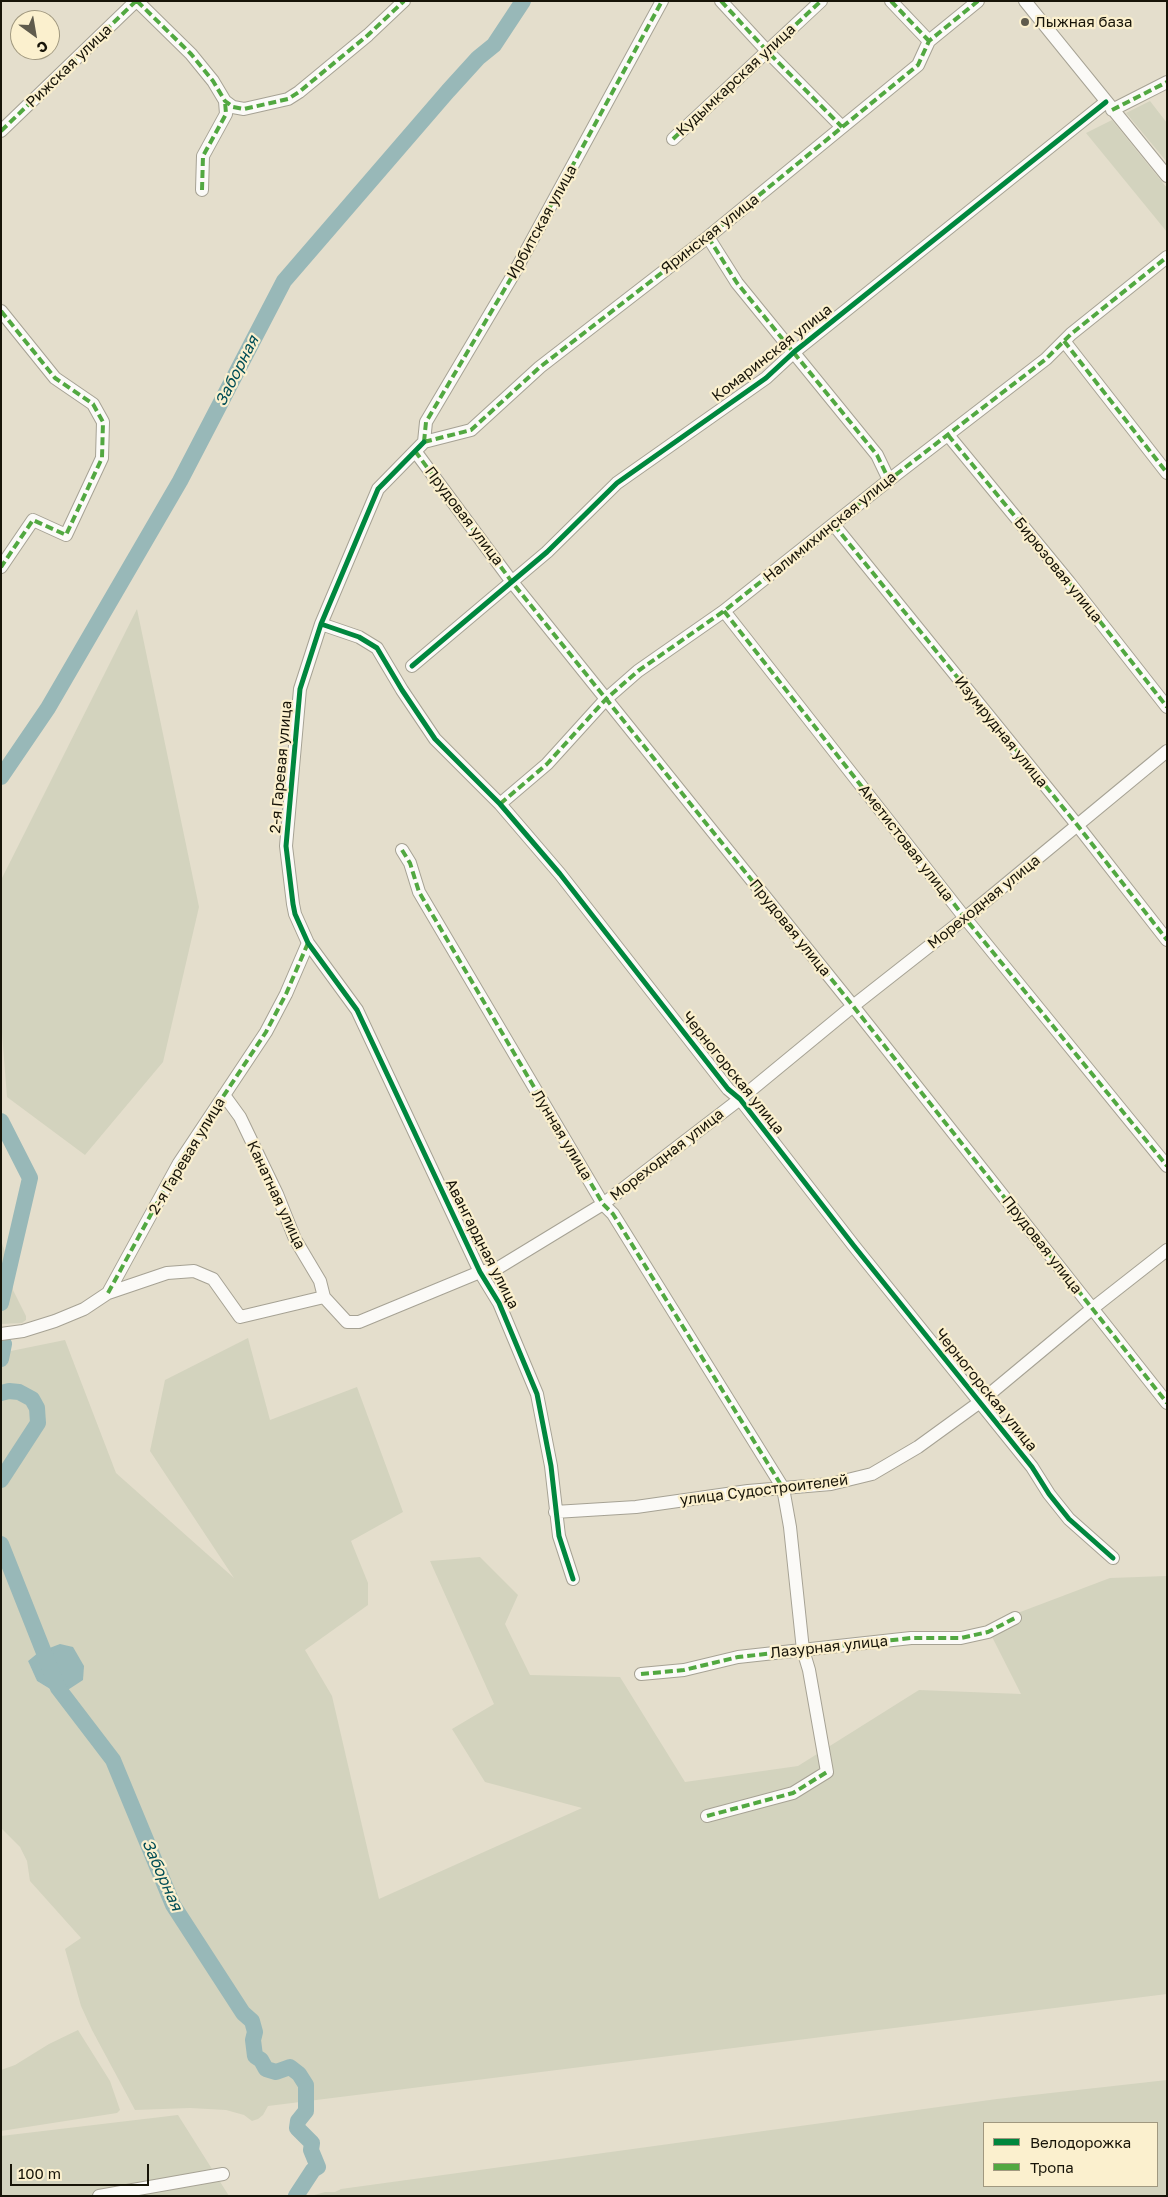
<!DOCTYPE html>
<meta charset="utf-8">
<style>
body{margin:0}
#map{position:relative;width:1168px;height:2197px;overflow:hidden;background:#e4decc;font-family:"Golos Text",sans-serif}
canvas{display:block}
.frame{position:absolute;inset:0;border:2px solid #171408;pointer-events:none}
.legend{position:absolute;left:983px;top:2122px;width:175px;height:65px;box-sizing:border-box;background:#fbf0ce;border:1px solid #a0987f;margin:0;padding:6px 9px;list-style:none;font-size:15px;color:#171408}
.legend li{display:flex;align-items:center;gap:10px;height:25px}
.legend b{width:25px;border:1px solid #a0987f}
.north{position:absolute;left:10px;top:10px;width:50px;height:50px;box-sizing:border-box;background:#fbf0ce;border:1px solid #a0987f;border-radius:50%;rotate:148deg;font-size:14px;font-weight:700;line-height:20px;text-align:center;color:#171408}
.north::after{content:'';display:block;margin:auto;width:18px;height:22px;background:#5f5b4d;clip-path:polygon(50% 0,100% 100%,50% 72%,0 100%)}
.scale{position:absolute;left:10px;top:2164px;width:139px;height:22px;box-sizing:border-box;border:2px solid #171408;border-top:0;padding-left:6px;font-size:15px;line-height:18px;white-space:nowrap;color:#171408;-webkit-text-stroke:4px #fbf0ce;paint-order:stroke}
</style>
<div id="map">
<canvas width="1168" height="2197"></canvas>
<div class="frame"></div>
<ul class="legend">
<li><b style="height:6px;background:#00873e"></b>Велодорожка</li>
<li><b style="height:6px;background:#52a841"></b>Тропа</li>
</ul>
<div class="north">С</div>
<div class="scale">100 m</div>
</div>
<script>
const g = document.querySelector('canvas').getContext('2d');
g.lineJoin = 'round';
function paint(path, color) { g.fillStyle = color; g.fill(path, 'evenodd'); }
const poly = rows => new Path2D(rows.map(r => 'M' + r).join(''));
function strokePath(path, color, width, dash) { g.strokeStyle = color; g.lineWidth = width; g.lineCap = dash ? 'butt' : 'round'; g.setLineDash(dash || []); g.stroke(path); }
function write(font, color, halo, rows, align = 'center') {
  g.font = font + ' "Golos Text",sans-serif'; g.lineWidth = 4.5; g.setLineDash([]); g.textBaseline = 'middle'; g.strokeStyle = halo; g.fillStyle = color; for (const [text, x, y, turn = 0] of rows) {
    g.save(); g.translate(x, y); g.rotate((+turn || 0) * Math.PI / 180); g.textAlign = isNaN(turn) ? turn : align; if (halo) g.strokeText(text, 0, 0); g.fillText(text, 0, 0); g.restore();
  }
}
paint(poly([
 [1150,101,1167,123,1167,162,1126,113],
 [1112,120,1167,188,1167,232,1086,133],
 [137,609,199,907,163,1062,85,1155,7,1097,1,1020,1,880],
 [1,1241,13,1272,13,1290,26,1316,26,1320,22,1323,1,1324],
 [248,1338,270,1420,357,1387,403,1512,351,1541,368,1583,368,1605,305,1650,332,1696,379,1899,582,1808,485,1782,452,1729,494,1704,430,1561,480,1557,518,1595,505,1624,530,1675,620,1677,685,1782,798,1766,919,1690,1021,1694,986,1625,1110,1578,1167,1576,1167,1994,268,2106,263,2115,258,2119,252,2121,244,2115,226,2110,190,2108,135,2110,92,2030,81,2006,65,1949,81,1938,30,1881,27,1861,20,1847,1,1828,1,1353,65,1340,116,1473,234,1578,150,1451,165,1380],
 [39,1652,60,1695,37,1681,28,1661],
 [78,2030,110,2081,120,2110,117,2113,1,2131,1,2070,15,2065,49,2044],
 [1167,2080,1167,2196,311,2196,325,2192,335,2192,341,2189,997,2099],
 [1157,2123,1157,2186,984,2186,984,2123],
 [178,2115,229,2196,1,2196,1,2136]
]), '#d3d3be');
paint(poly([
 [60,1644,73,1647,84,1666,83,1680,60,1695,37,1681,28,1661,39,1652]
]), '#98b8b8');
strokePath(poly([
 [1,777,48,708,180,481,284,281,448,91,478,58,494,45,523,1],
 [1,1121,30,1178,1,1303],
 [1,1359,4,1344],
 [1,1393,9,1391,19,1392,32,1399,37,1408,38,1423,1,1480],
 [1,1544,58,1688,113,1760,173,1905,243,2013,252,2021,255,2032,253,2040,255,2056,261,2060,266,2069,276,2072,290,2067,299,2074,306,2085,306,2111,298,2121,297,2128,312,2143,311,2150,318,2167,313,2170,296,2196]
]), '#98b8b8', 16);
const minor = poly([
 [137,1,191,54,213,81,225,101,233,107,244,109,288,99,299,92,368,35,404,1],
 [721,1,767,51,842,127],
 [891,1,929,41],
 [1025,1,1167,176],
 [1112,110,1167,82],
 [1,131,136,1],
 [673,139,821,1],
 [202,190,203,156,226,114,225,101],
 [708,237,737,283,877,455,889,480],
 [1,311,55,378,93,404,103,422,102,458,66,535,33,520,1,567],
 [1064,341,1167,473],
 [948,435,1069,582,1167,707],
 [424,442,378,489,321,624,300,689,286,846,293,904,295,914,308,943,357,1010,480,1272,499,1303,537,1394,551,1466,559,1536,573,1579],
 [424,442,471,430,540,367,708,237,918,65,929,41,978,1],
 [424,442,426,422,513,275,662,1],
 [415,451,512,582,853,1006,1167,1403],
 [834,525,1078,826,1167,940],
 [724,611,965,918,1167,1166],
 [321,624,359,637,377,648,402,690,435,739,500,804,560,874,728,1089,740,1099,854,1246,1032,1467,1049,1494,1069,1519,1113,1558],
 [412,666,547,552,617,483,766,378,794,352,1106,102],
 [500,804,547,764,606,699,638,671,724,611,889,480,1046,359,1071,334,1167,257],
 [402,850,410,863,419,892,603,1204,613,1214,783,1488,790,1527,803,1650,809,1670,827,1772,793,1793,707,1816],
 [224,1095,240,1117,277,1194,295,1239,320,1281,324,1297],
 [108,1293,167,1273,194,1271,213,1279,240,1317,324,1297],
 [324,1297,347,1322,359,1322,480,1272,498,1268,603,1204,740,1099,853,1006,965,918,1167,751],
 [1,1334,23,1331,55,1321,84,1309,108,1293,179,1163,266,1032,286,994,308,943],
 [555,1512,636,1507,748,1491,831,1484,872,1474,918,1447,980,1402,1093,1308,1167,1250],
 [641,1674,684,1670,738,1657,911,1638,961,1638,988,1632,1015,1618],
 [99,2196,223,2174]
]);
strokePath(minor, '#a6a294', 14);
strokePath(minor, '#fbfaf7', 12);
strokePath(poly([
 [137,1,191,54,213,81,225,101,233,107,244,109,288,99,299,92,368,35,404,1],
 [721,1,767,51,842,127],
 [891,1,929,41],
 [1112,110,1167,82],
 [1,131,136,1],
 [673,139,821,1],
 [202,190,203,156,226,114,225,101],
 [708,237,737,283,877,455,889,480],
 [1,311,55,378,93,404,103,422,102,458,66,535,33,520,1,567],
 [1064,341,1167,473],
 [948,435,1069,582,1167,707],
 [424,442,471,430,540,367,708,237,918,65,929,41,978,1],
 [424,442,426,422,513,275,662,1],
 [415,451,512,582,853,1006,1167,1403],
 [834,525,1078,826,1167,940],
 [724,611,965,918,1167,1166],
 [500,804,547,764,606,699,638,671,724,611,889,480,1046,359,1071,334,1167,257],
 [402,850,410,863,419,892,603,1204,613,1214,783,1488],
 [108,1293,179,1163,266,1032,286,994,308,943],
 [641,1674,684,1670,738,1657,911,1638,961,1638,988,1632,1015,1618],
 [707,1816,793,1793,827,1772]
]), '#52a841', 4, [8, 4]);
strokePath(poly([
 [424,442,378,489,321,624,300,689,286,846,293,904,295,914,308,943,357,1010,480,1272,499,1303,537,1394,551,1466,559,1536,573,1579],
 [321,624,359,637,377,648,402,690,435,739,500,804,560,874,728,1089,740,1099,854,1246,1032,1467,1049,1494,1069,1519,1113,1558],
 [412,666,547,552,617,483,766,378,794,352,1106,102]
]), '#00873e', 5);
for (const [x, y, r, color] of [
 [1025,22,5,"#5f5b4d"]
]) { const dot = new Path2D(); dot.arc(x, y, r, 0, 2 * Math.PI); g.fillStyle = color; g.fill(dot); strokePath(dot, '#fbf0ce', 2); }
write('15px', '#171408', '#fbf0ce', [
 ["Лыжная база",1035,22]
], 'left');
write('15px', '#171408', '#fbf0ce', [
 ["Рижская улица",69,66,-44],
 ["Кудымкарская улица",736,80,-43],
 ["Ирбитская улица",542,222,-61],
 ["Яринская улица",710,234,-38],
 ["Комаринская улица",772,353,-38],
 ["Прудовая улица",464,516,53],
 ["Налимихинская улица",830,527,-39],
 ["Бирюзовая улица",1058,570,51],
 ["Изумрудная улица",1001,732,51],
 ["2-я Гаревая улица",281,767,-85],
 ["Аметистовая улица",906,843,52],
 ["Мореходная улица",984,902,-39],
 ["Прудовая улица",790,928,51],
 ["Черногорская улица",733,1073,51],
 ["Лунная улица",562,1135,59],
 ["Мореходная улица",667,1155,-38],
 ["2-я Гаревая улица",187,1156,-59],
 ["Канатная улица",276,1195,65],
 ["Авангардная улица",482,1244,63],
 ["Прудовая улица",1042,1245,52],
 ["Черногорская улица",986,1390,51],
 ["улица Судостроителей",764,1490,-7],
 ["Лазурная улица",829,1647,-6]
]);
write('italic 16px', '#004d56', '#fbf0ce', [
 ["Заборная",237,371,-63],
 ["Заборная",162,1875,66]
]);
</script>
